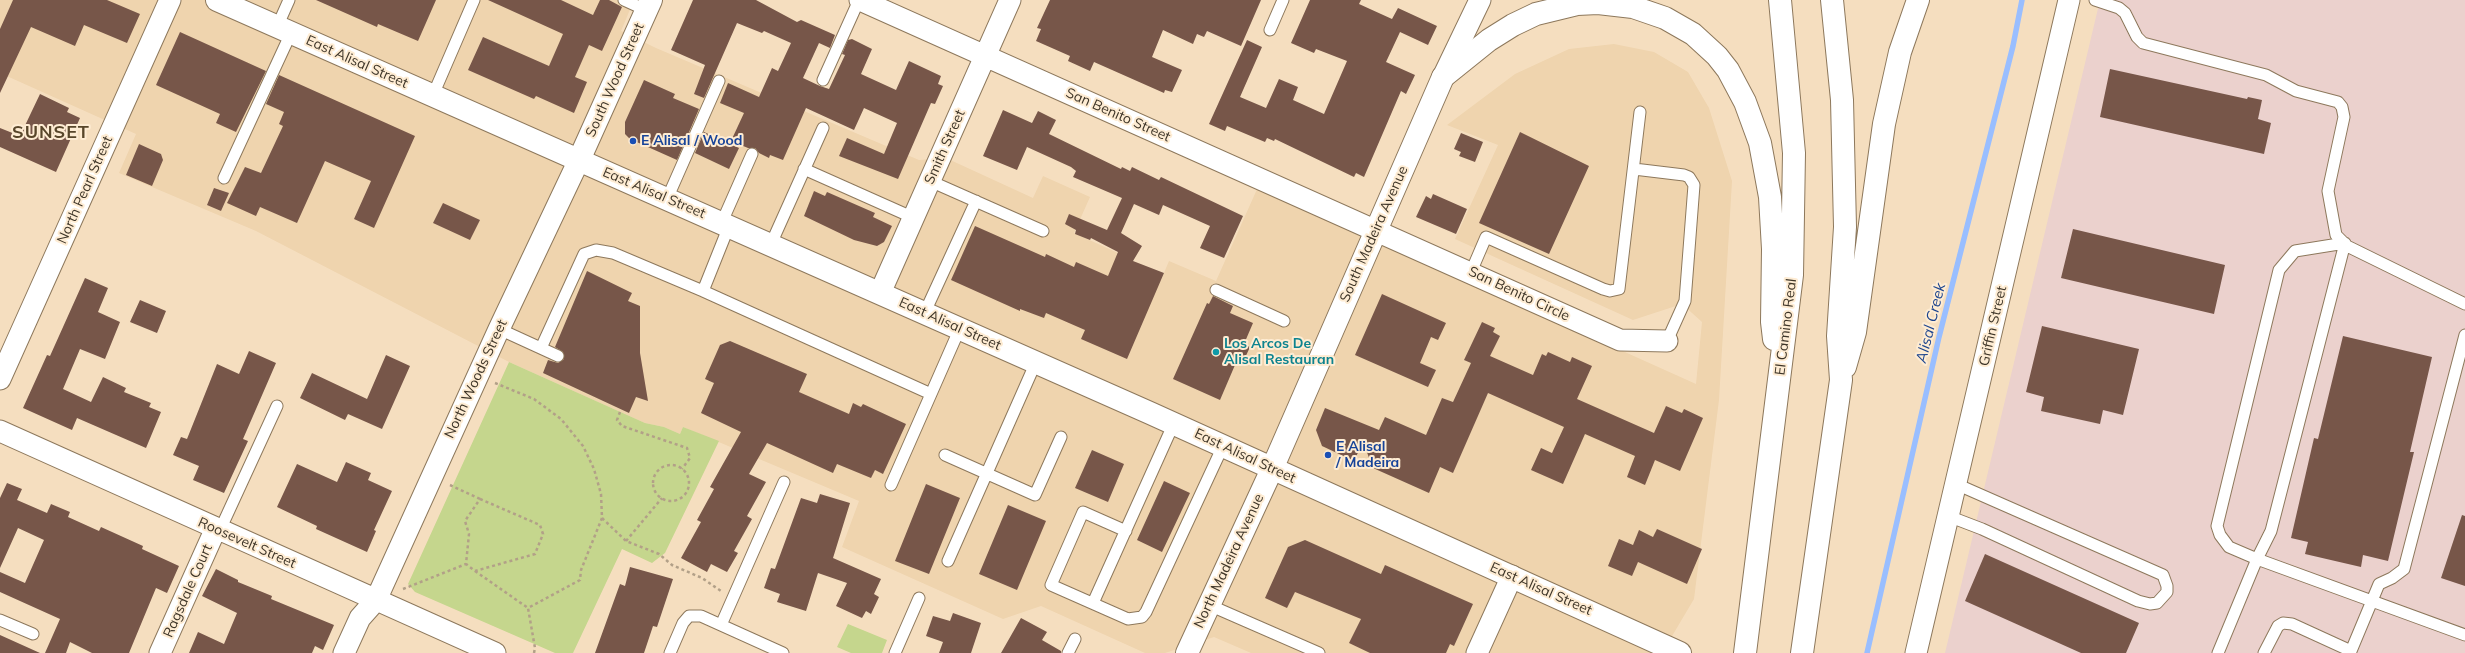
<!DOCTYPE html>
<style>
body{margin:0}
canvas{display:block;background:#f5debf}
</style>
<canvas width="2465" height="653"></canvas>
<script>
const g = document.querySelector('canvas').getContext('2d');
g.lineJoin = 'round';
function paint(path, color) { g.fillStyle = color; g.fill(path, 'evenodd'); }
const poly = rows => new Path2D(rows.map(r => 'M' + r).join(''));
function strokePath(path, color, width, dash) { g.strokeStyle = color; g.lineWidth = width; g.lineCap = dash ? 'butt' : 'round'; g.setLineDash(dash || []); g.stroke(path); }
function write(font, color, halo, rows, align = 'center') {
  g.font = font + ' Mulish,sans-serif'; g.lineWidth = 4; g.setLineDash([]); g.textBaseline = 'middle'; g.strokeStyle = halo; g.fillStyle = color; for (const [text, x, y, turn = 0] of rows) {
    g.save(); g.translate(x, y); g.rotate((+turn || 0) * Math.PI / 180); g.textAlign = isNaN(turn) ? turn : align; if (halo) g.strokeText(text, 0, 0); g.fillText(text, 0, 0); g.restore();
  }
}
paint(poly([
 [0,0,634,0,621,31,656,48,919,160,946,158,1033,198,1043,176,1090,197,1074,233,1118,253,1115,260,1161,280,1169,261,1216,281,1258,187,1696,384,1702,322,1682,304,1633,320,1455,239,1498,145,1447,125,1515,74,1569,49,1614,44,1654,52,1688,72,1709,108,1732,181,1719,400,1694,599,1662,653,1251,653,1214,637,1165,653,1145,653,1041,606,1003,619,842,547,859,501,683,427,680,434,664,427,645,423,509,362,256,231,119,173,136,134,0,73]
]), '#efd4ae');
paint(poly([
 [2100,0,2465,0,2465,653,1945,653]
]), '#ebd1cd');
paint(poly([
 [509,362,645,423,664,427,680,434,683,427,719,441,665,553,652,563,622,549,573,653,555,653,415,592,408,584],
 [848,624,887,640,882,653,851,653,837,647]
]), '#c5d68d');
strokePath(poly([
 [1867,653,1939,337,2013,46,2022,0]
]), '#99beff', 5.5);
paint(poly([
 [13,0,107,0,140,14,127,43,84,25,75,46,31,27,0,93,0,29],
 [316,0,436,0,418,41,378,24,377,27],
 [488,0,561,0,593,15,600,0,609,0,622,7,602,51,589,45,575,77,587,82,574,113,536,96,534,99,468,70,483,37,549,66,563,34],
 [693,0,756,0,797,22,801,20,835,35,830,48,819,43,803,78,820,86,829,89,845,55,842,54,848,40,852,39,872,49,861,74,896,90,909,61,941,76,938,84,943,86,935,104,931,103,898,179,839,156,847,138,884,154,897,123,864,108,854,130,806,108,783,160,770,155,769,158,759,153,755,148,748,148,731,141,744,113,720,103,728,83,759,97,772,68,778,71,791,43,764,31,762,33,737,23,704,98,694,94,705,65,671,50],
 [1050,0,1261,0,1241,46,1207,31,1204,37,1197,34,1193,44,1163,30,1152,57,1182,70,1172,92,1165,90,1164,93,1094,62,1090,71,1068,61,1070,56,1036,41,1041,29,1037,28],
 [1310,0,1361,0,1359,4,1392,19,1398,8,1437,26,1428,45,1400,32,1386,62,1415,75,1406,94,1401,91,1364,177,1356,173,1354,177,1275,139,1274,141,1267,138,1265,142,1227,126,1225,131,1209,124,1247,40,1262,47,1240,97,1266,108,1279,79,1298,87,1293,100,1324,114,1347,61,1316,49,1314,53,1291,43],
 [180,32,266,71,236,132,216,123,220,114,156,85],
 [2110,69,2247,99,2248,97,2262,100,2258,119,2271,123,2264,154,2100,117],
 [279,75,415,136,374,228,354,219,371,181,325,161,297,223,260,207,256,216,227,203,245,167,261,173,283,126,279,124,284,112,266,104],
 [644,80,675,94,673,98,699,109,677,160,630,139,625,134,625,122],
 [40,94,69,108,67,112,80,118,56,172,0,147,0,128,20,136],
 [1003,110,1032,123,1038,111,1056,120,1049,134,1121,169,1122,167,1130,171,1132,167,1159,180,1161,177,1243,216,1224,258,1200,248,1210,226,1163,205,1159,215,1134,204,1121,233,1142,246,1133,261,1164,273,1127,359,1081,339,1085,330,1046,313,1044,318,1020,309,1020,311,951,280,975,226,1045,257,1046,254,1074,267,1076,262,1108,276,1118,252,1091,238,1090,240,1075,234,1076,230,1065,224,1069,214,1107,230,1122,198,1073,177,1076,171,1071,167,1027,147,1017,170,983,156],
 [704,132,739,148,729,169,695,153],
 [1520,132,1589,166,1549,254,1479,223],
 [1461,133,1483,142,1475,162,1459,156,1461,152,1454,149],
 [139,144,161,154,163,160,152,186,126,175],
 [214,188,229,193,221,211,207,205],
 [814,191,825,196,827,192,875,213,873,217,892,226,884,242,877,246,854,240,804,216],
 [1433,194,1467,209,1456,234,1416,217,1426,196,1431,199],
 [443,203,480,220,470,240,433,223],
 [2073,229,2225,265,2214,314,2061,278],
 [587,271,632,293,628,301,640,306,640,353,648,401,636,397,629,413,543,373,548,360,558,363,564,359,563,352,555,347],
 [85,278,108,288,98,312,120,322,105,359,80,349,63,389,91,402,103,377,126,388,124,392,151,403,149,407,161,412,146,448,77,418,72,430,23,408,47,355,50,356],
 [1382,294,1446,323,1438,340,1431,337,1420,363,1436,370,1428,387,1355,355],
 [1213,296,1233,306,1230,313,1253,323,1244,344,1250,347,1244,360,1238,358,1220,400,1173,379,1207,303,1209,304],
 [140,300,166,311,157,333,130,322],
 [1482,322,1495,328,1493,332,1500,336,1490,356,1533,375,1542,354,1546,356,1548,352,1570,362,1572,357,1592,366,1577,399,1654,433,1666,406,1682,413,1684,409,1703,418,1680,471,1655,460,1645,485,1627,477,1635,456,1585,434,1563,484,1531,470,1541,448,1552,453,1564,427,1488,393,1453,473,1440,467,1429,493,1373,468,1363,442,1354,461,1322,446,1316,430,1325,408,1379,430,1385,417,1426,435,1442,398,1453,402,1471,363,1464,360],
 [2042,326,2139,349,2123,415,2103,410,2100,424,2041,411,2044,397,2026,392],
 [2343,336,2432,357,2410,452,2414,452,2388,561,2363,555,2361,567,2305,554,2308,542,2291,538,2314,438,2318,439],
 [730,341,807,374,799,392,849,414,853,403,861,407,863,404,906,424,883,474,875,470,871,478,837,464,833,473,767,443,749,474,766,482,747,516,752,519,734,551,738,553,727,572,711,564,707,572,681,558,701,522,697,520,714,489,710,487,741,432,701,413,714,383,705,379,720,345],
 [249,351,276,363,243,439,248,441,224,493,193,480,199,466,173,455,181,437,187,439,217,364,239,374],
 [386,355,410,366,382,429,348,414,345,420,300,398,312,373,367,399],
 [1092,450,1124,464,1108,502,1075,488],
 [346,462,371,473,368,480,392,491,374,530,376,531,367,552,316,529,317,526,277,507,297,464,337,482],
 [1164,481,1190,493,1162,552,1137,540],
 [7,483,22,489,17,500,47,513,51,504,70,512,68,517,99,531,101,527,143,546,142,549,179,566,167,593,156,588,129,653,92,653,70,642,66,653,45,653,60,619,0,592,0,572,25,583,44,540,18,528,0,568,0,498],
 [926,484,960,498,929,574,895,561],
 [820,494,850,503,833,558,881,579,874,594,879,597,871,614,866,611,862,618,836,606,847,583,818,573,806,611,777,602,780,594,764,588,771,568,775,569,801,498,817,503],
 [1008,505,1046,521,1017,590,979,574],
 [2462,515,2465,516,2465,586,2441,578],
 [1657,529,1702,549,1687,584,1638,562,1632,576,1608,566,1619,539,1633,545,1639,530,1653,537],
 [1305,540,1381,574,1385,565,1473,604,1454,646,1450,644,1446,653,1370,653,1349,643,1361,619,1295,592,1287,608,1265,598,1288,547],
 [1985,554,2139,623,2126,653,2081,653,1965,601],
 [630,567,673,579,657,627,653,626,644,653,595,653,620,584,625,586],
 [216,569,238,580,238,582,272,596,271,599,334,625,323,650,315,646,312,653,189,653,198,632,224,644,237,613,202,596],
 [953,613,981,623,971,653,939,653,943,642,926,636,933,616,950,621],
 [1021,618,1047,632,1042,640,1061,651,1061,653,1001,653],
 [0,635,40,653,0,653]
]), '#775649');
const service = poly([
 [624,0,646,10],
 [2095,0,2119,8,2125,13,2137,37,2143,43,2266,75,2296,91,2338,102,2342,107,2344,117,2328,191,2336,235,2347,246,2465,304],
 [277,27,289,0],
 [1270,30,1283,0],
 [823,80,859,0],
 [433,95,474,0],
 [804,169,914,218],
 [1634,169,1684,175,1689,177,1694,185,1685,301,1667,341],
 [224,178,291,33],
 [930,181,1043,231],
 [667,199,719,81],
 [722,222,752,154],
 [771,244,823,128],
 [1471,272,1486,237,1603,289,1610,291,1619,289,1640,112],
 [1216,290,1284,321],
 [703,291,729,226],
 [925,312,976,201],
 [499,329,558,356],
 [541,348,584,254,596,250,613,253,703,291,931,394],
 [945,455,1035,495,1061,437],
 [891,485,960,328],
 [1948,516,1982,529,2138,601,2150,604,2157,603,2167,592,2167,586,2163,575,1956,484],
 [220,530,277,406],
 [1126,531,1083,512,1051,585,1128,619,1142,617,1146,612,1223,446],
 [948,561,1036,362],
 [1093,603,1174,423],
 [1209,605,1319,653],
 [0,620,33,634],
 [721,625,784,482],
 [670,653,683,623,689,616,701,616,783,653],
 [895,653,919,598],
 [1068,653,1075,639],
 [2218,653,2257,559,2271,531,2345,243,2295,251,2279,270,2217,526,2220,535,2229,547,2257,559,2465,635],
 [2264,653,2278,626,2283,623,2292,624,2351,651,2379,584,2392,578,2404,569,2465,335]
]);
const minor = poly([
 [860,0,1620,340,1667,341],
 [1443,77,1480,0],
 [880,293,1010,0],
 [0,379,170,0],
 [0,431,495,653],
 [160,653,216,528],
 [344,653,360,618,376,600,499,329,579,160],
 [1477,653,1512,576],
 [1916,653,2069,0]
]);
const tertiary = poly([
 [579,160,651,0],
 [1187,653,1272,469]
]);
const secondary = poly([
 [217,0,1150,413,1680,653],
 [1272,469,1443,77]
]);
const motorway = poly([
 [1443,77,1489,40,1513,25,1536,14,1577,4,1598,3,1633,7,1665,18,1693,34,1717,56,1728,70,1745,102,1760,143,1770,197,1773,249,1772,322,1774,339],
 [1845,367,1855,332,1884,124,1900,52,1918,0],
 [1745,653,1792,275,1794,153,1780,0],
 [1802,653,1841,380,1838,336,1845,227,1842,100,1832,0]
]);
strokePath(service, '#8d785c', 13);
strokePath(minor, '#8d785c', 23);
strokePath(tertiary, '#8d785c', 24);
strokePath(secondary, '#8d785c', 24);
strokePath(motorway, '#8d785c', 24);
strokePath(poly([
 [495,383,534,399,561,419,583,446,594,469,601,494,602,518,581,570,580,580,528,608,535,648,534,653],
 [620,412,617,420,622,426,687,448,690,458,682,469],
 '653 483a18 18 0 1 1 36 0a18 18 0 1 1-36 0Z',
 [450,485,480,499],
 [480,499,540,525,543,534,535,554,475,571,466,564,469,534,465,521,480,499],
 [602,518,626,541,659,554,672,565,702,578,721,591],
 [626,541,662,498],
 [475,571,528,608],
 [403,589,466,564]
]), '#b2a088', 2.5, [3, 3]);
strokePath(service, '#fff', 11);
strokePath(minor, '#fff', 21);
strokePath(tertiary, '#fff', 22);
strokePath(secondary, '#fff', 22);
strokePath(motorway, '#fff', 22);
for (const [x, y, r, color] of [
 [633,141,4,"#1a4fb4"],
 [1216,352,4,"#0f9aa8"],
 [1328,455,4,"#1a4fb4"]
]) { const dot = new Path2D(); dot.arc(x, y, r, 0, 2 * Math.PI); g.fillStyle = color; g.fill(dot); strokePath(dot, '#feecd3', 1.5); }
write('14px', '#3e3528', '#feecd3', [
 ["East Alisal Street",357,62,24],
 ["South Wood Street",615,80,-66],
 ["San Benito Street",1118,115,24],
 ["Smith Street",945,147,-66],
 ["North Pearl Street",85,190,-66],
 ["East Alisal Street",654,193,23],
 ["South Madeira Avenue",1374,234,-66],
 ["San Benito Circle",1519,294,25],
 ["East Alisal Street",950,324,24],
 ["Griffin Street",1993,326,-77],
 ["El Camino Real",1786,327,-83],
 ["North Woods Street",476,379,-65],
 ["East Alisal Street",1245,456,25],
 ["Roosevelt Street",247,543,24],
 ["North Madeira Avenue",1229,561,-65],
 ["East Alisal Street",1541,589,24],
 ["Ragsdale Court",188,591,-66]
]);
write('bold 14px', '#164399', '#feecd3', [
 ["E Alisal / Wood",641,141],
 ["E Alisal",1336,447],
 ["/ Madeira",1336,463]
], 'left');
write('bold 14px', '#0d838f', '#feecd3', [
 ["Los Arcos De",1224,344],
 ["Alisal Restauran",1224,360]
], 'left');
write('italic 15px', '#1b438d', '#feecd3', [
 ["Alisal Creek",1931,323,-76]
]);
g.letterSpacing = '1px';
write('bold 18px', '#58462a', '#feecd3', [
 ["SUNSET",51,133]
]);
g.letterSpacing = '0px';
</script>
